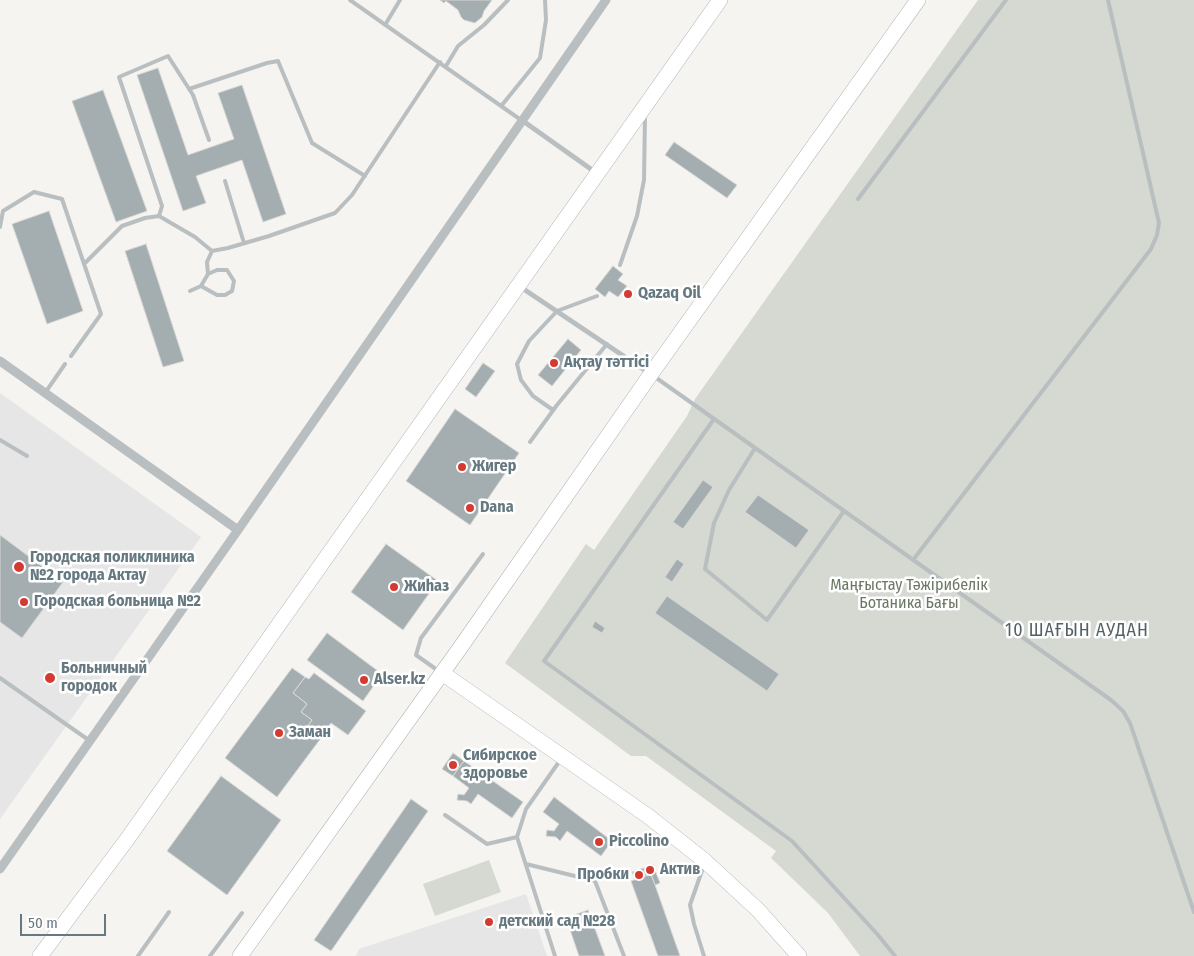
<!DOCTYPE html>
<meta charset="utf-8">
<style>
body{margin:0}
#map{position:relative;width:1194px;height:956px;overflow:hidden;background:#f5f4f1;font-family:"Fira Sans Condensed",sans-serif}
canvas{display:block}
.scale{position:absolute;left:20px;top:914px;width:86px;height:22px;box-sizing:border-box;border:2px solid #667980;border-top:0;padding-left:6px;font-size:15px;line-height:18px;white-space:nowrap;color:#667980;-webkit-text-stroke:4px #fff;paint-order:stroke}
</style>
<div id="map">
<canvas width="1194" height="956"></canvas>
<div class="scale">50 m</div>
</div>
<script>
const g = document.querySelector('canvas').getContext('2d');
g.lineJoin = 'round';
function paint(path, color) { g.fillStyle = color; g.fill(path, 'evenodd'); }
const poly = rows => new Path2D(rows.map(r => 'M' + r).join(''));
function strokePath(path, color, width, dash) { g.strokeStyle = color; g.lineWidth = width; g.lineCap = dash ? 'butt' : 'round'; g.setLineDash(dash || []); g.stroke(path); }
function write(font, color, halo, rows, align = 'center') {
  g.font = font + ' "Fira Sans Condensed",sans-serif'; g.lineWidth = 5; g.setLineDash([]); g.textBaseline = 'middle'; g.strokeStyle = halo; g.fillStyle = color; for (const [text, x, y, turn = 0] of rows) {
    g.save(); g.translate(x, y); g.rotate((+turn || 0) * Math.PI / 180); g.textAlign = isNaN(turn) ? turn : align; if (halo) g.strokeText(text, 0, 0); g.fillText(text, 0, 0); g.restore();
  }
}
paint(poly([
 [0,393,201,537,0,819],
 [526,894,547,956,356,956,359,949]
]), '#e5e6e5');
paint(poly([
 [978,0,1194,0,1194,956,860,956,828,913,771,858,776,851,646,756,631,756,505,663,586,544,594,550,687,416,695,399],
 [489,860,501,892,435,916,423,884]
]), '#d5d9d1');
const building = poly([
 [440,0,492,0,484,11,482,17,475,23,464,20,461,17,458,10,446,1,444,3,440,0],
 [158,68,188,155,234,139,218,93,242,85,286,214,263,222,242,160,196,176,206,203,183,211,137,75,158,68],
 [103,90,147,211,116,222,72,101,103,90],
 [674,142,737,185,727,198,665,155,674,142],
 [49,211,83,311,47,324,12,224,49,211],
 [146,244,184,361,163,367,125,251,146,244],
 [613,266,623,274,618,280,627,286,618,297,609,291,605,297,595,289,613,266],
 [568,339,581,350,552,386,538,375,568,339],
 [483,363,495,371,476,397,465,389,483,363],
 [455,409,519,453,470,525,406,481,455,409],
 [703,480,713,487,683,529,673,522,703,480],
 [758,495,809,530,796,548,745,512,758,495],
 [0,535,63,582,22,638,0,622,0,535],
 [386,544,438,581,403,630,351,592,386,544],
 [677,559,684,564,672,582,665,577,677,559],
 [667,596,779,674,767,691,655,613,667,596],
 [595,621,605,628,602,633,592,627,595,621],
 [327,633,382,674,363,701,307,660,327,633],
 [292,668,305,677,293,693,307,704,301,712,312,720,307,727,321,738,277,797,225,758,292,668],
 [314,673,366,711,348,735,331,723,321,738,307,727,312,720,301,712,307,704,293,693,305,677,309,679,314,673],
 [453,753,464,761,453,776,442,769,453,753],
 [464,761,523,802,512,818,478,794,471,804,467,801,457,800,458,794,464,795,469,788,453,776,464,761],
 [221,776,281,820,227,895,167,851,221,776],
 [554,797,612,841,601,856,567,831,560,841,556,837,546,836,547,830,554,831,559,824,543,812,554,797],
 [411,799,428,811,331,951,314,940,411,799],
 [653,865,660,883,655,885,651,874,635,880,632,872,653,865],
 [651,874,655,885,680,956,658,956,631,881,651,874],
 [588,910,605,956,579,956,566,918,588,910]
]);
paint(building, '#a4adb0');
strokePath(building, '#d6d6d4', 1);
const secondary = poly([
 [442,673,648,816,705,861,758,910,799,956],
 [40,956,128,838,720,0],
 [240,956,460,648,651,374,918,0]
]);
strokePath(secondary, '#aeb5b8', 16);
strokePath(poly([
 [350,0,521,120],
 [385,25,400,0],
 [446,66,458,46,484,25,508,0],
 [189,89,267,63,278,61,312,143,365,176],
 [502,105,540,58,546,20,545,0],
 [225,181,244,243],
 [858,199,1006,0],
 [159,216,162,206,119,77,168,56,193,95,209,140],
 [0,227,3,211,34,192,62,199,101,314,71,356],
 [212,251,228,248,269,236,335,213,352,195,440,62],
 [84,264,122,226,145,218,159,216,195,237,212,251,207,262,208,274],
 [620,265,637,216,644,180,645,116],
 [190,291,201,286,217,295,225,295,232,291,234,281,227,270,217,270,208,274,201,286],
 [655,377,1111,700,1123,711,1130,723,1194,912],
 [45,393,65,364],
 [553,410,533,396,521,380,517,364,529,341,557,311,597,296],
 [714,419,544,661,792,841,878,935,895,956],
 [0,440,27,456],
 [530,442,557,405,607,344],
 [755,448,729,490,714,523,705,569,767,620,844,511],
 [913,560,1151,249,1157,235,1159,223,1108,0],
 [440,672,416,655,421,638,483,554],
 [0,678,90,741],
 [445,815,487,844,517,837,526,809,561,759],
 [517,837,555,956],
 [526,864,595,881,624,956],
 [704,865,690,905,694,924,704,956],
 [138,956,169,912],
 [210,956,242,913]
]), '#b9bfc1', 4);
strokePath(poly([
 [523,121,595,172],
 [519,286,649,373]
]), '#b9bfc1', 5);
strokePath(poly([
 [0,361,238,530],
 [0,869,238,530,606,0]
]), '#b9bfc1', 9);
strokePath(secondary, '#fff', 15);
for (const [x, y, r, color] of [
 [628,294,5,"#d53a31"],
 [554,363,5,"#d53a31"],
 [462,467,5,"#d53a31"],
 [470,508,5,"#d53a31"],
 [19,567,6,"#d53a31"],
 [394,587,5,"#d53a31"],
 [24,602,5,"#d53a31"],
 [50,678,6,"#d53a31"],
 [364,680,5,"#d53a31"],
 [279,733,5,"#d53a31"],
 [453,765,5,"#d53a31"],
 [599,842,5,"#d53a31"],
 [650,870,5,"#d53a31"],
 [639,875,5,"#d53a31"],
 [489,922,5,"#d53a31"]
]) { const dot = new Path2D(); dot.arc(x, y, r, 0, 2 * Math.PI); g.fillStyle = color; g.fill(dot); strokePath(dot, '#fff', 2); }
write('bold 16px', '#667980', '#fff', [
 ["Qazaq Oil",638,294],
 ["Ақтау тәттісі",564,363],
 ["Жигер",472,467],
 ["Dana",480,508],
 ["Городская поликлиника",30,558],
 ["№2 города Актау",30,576],
 ["Жиhаз",404,587],
 ["Городская больница №2",34,602],
 ["Больничный",61,669],
 ["городок",61,687],
 ["Alser.kz",374,680],
 ["Заман",289,733],
 ["Сибирское",463,756],
 ["здоровье",463,774],
 ["Piccolino",609,842],
 ["Актив",660,870],
 ["Пробки",629,875,"right"],
 ["детский сад №28",499,922]
], 'left');
write('16px', '#6c7864', '#fff', [
 ["Маңғыстау Тәжірибелік",909,586],
 ["Ботаника Бағы",909,604]
]);
g.letterSpacing = '1px';
write('18px', '#536166', '#fff', [
 ["10 ШАҒЫН АУДАН",1077,631]
]);
g.letterSpacing = '0px';
</script>
